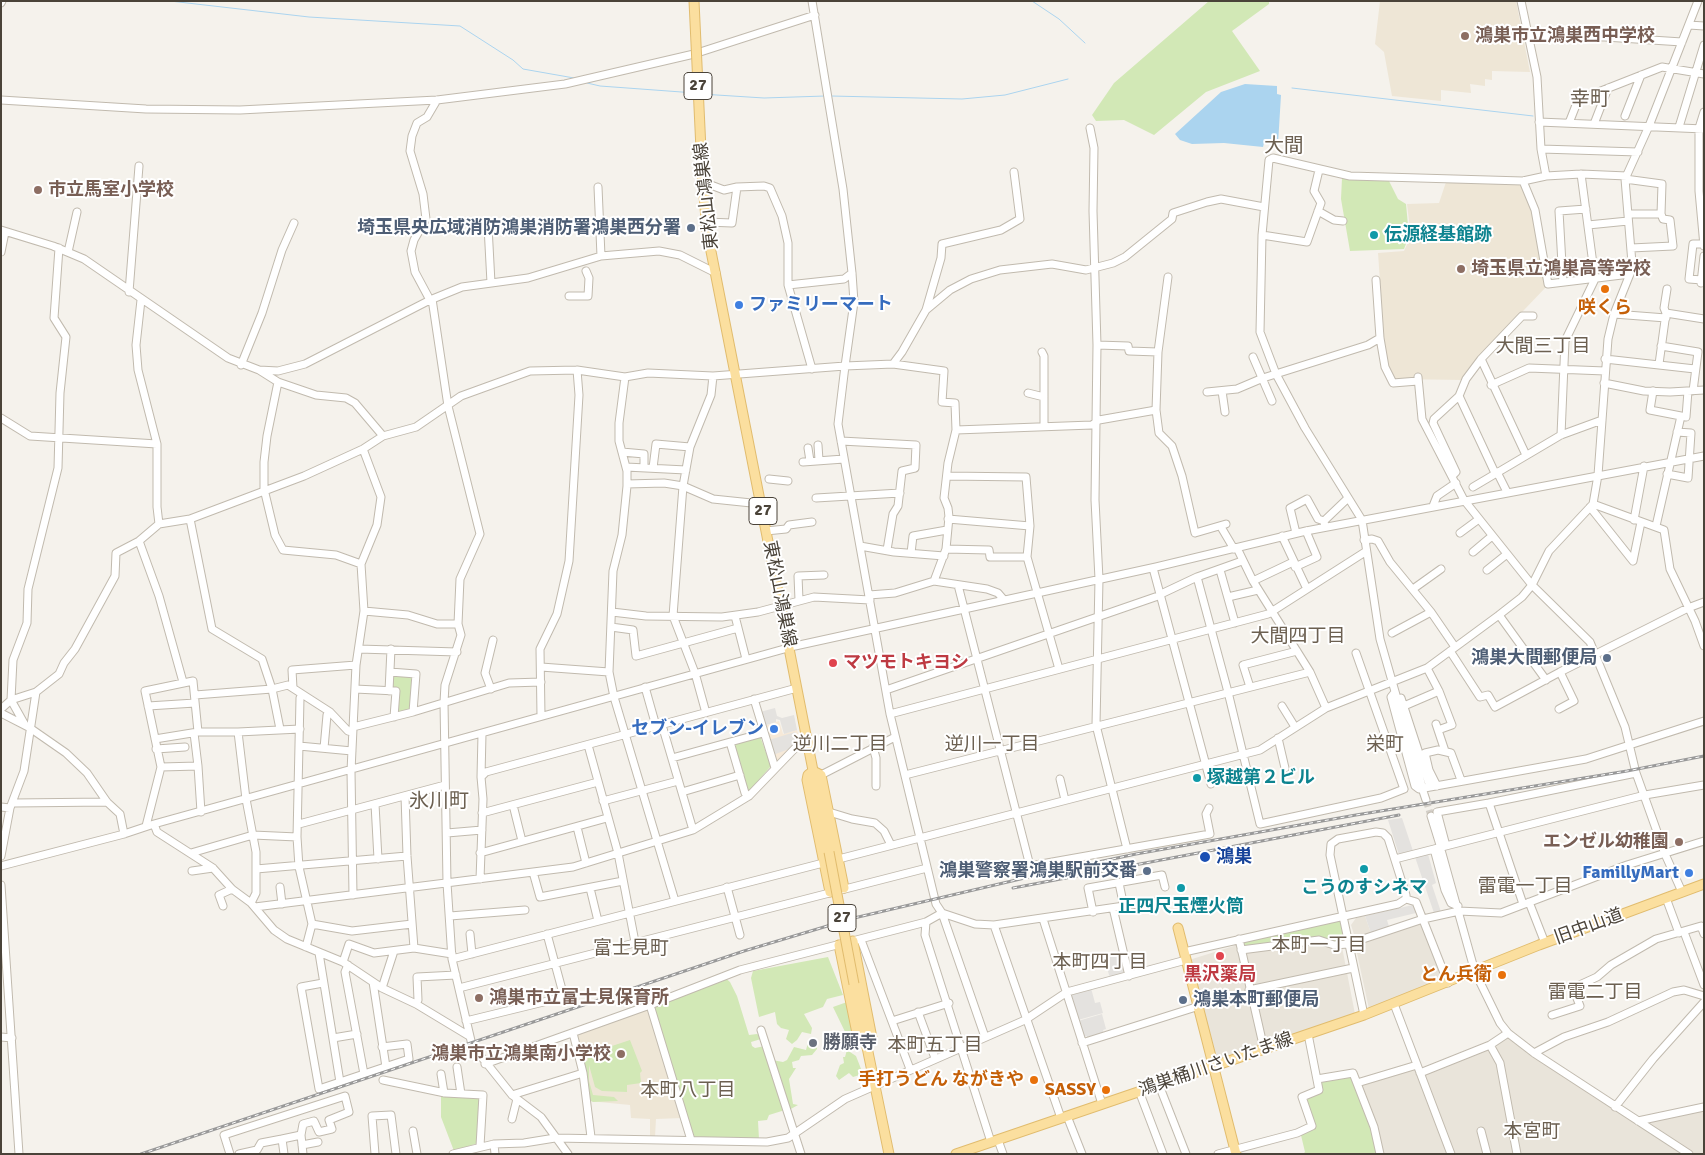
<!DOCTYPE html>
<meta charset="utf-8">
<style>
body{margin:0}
#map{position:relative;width:1705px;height:1155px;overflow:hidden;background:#f5f2ec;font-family:Signika,sans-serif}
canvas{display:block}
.frame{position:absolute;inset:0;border:2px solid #4a4339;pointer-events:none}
</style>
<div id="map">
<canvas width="1705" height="1155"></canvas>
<div class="frame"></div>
</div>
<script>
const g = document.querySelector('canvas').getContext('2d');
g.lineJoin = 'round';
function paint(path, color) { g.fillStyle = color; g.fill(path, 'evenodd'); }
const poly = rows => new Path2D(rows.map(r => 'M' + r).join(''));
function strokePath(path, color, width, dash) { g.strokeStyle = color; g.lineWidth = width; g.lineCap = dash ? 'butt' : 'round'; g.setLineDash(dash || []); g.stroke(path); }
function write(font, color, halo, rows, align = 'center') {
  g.font = font + ' Signika,"Noto Sans JP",sans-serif'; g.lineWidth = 4; g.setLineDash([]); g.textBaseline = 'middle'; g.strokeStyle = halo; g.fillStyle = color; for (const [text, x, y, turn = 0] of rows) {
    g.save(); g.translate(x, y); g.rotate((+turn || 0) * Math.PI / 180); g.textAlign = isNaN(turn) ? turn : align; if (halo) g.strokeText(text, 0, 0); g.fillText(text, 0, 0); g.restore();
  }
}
paint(poly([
 [1365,916,1372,936,1356,941,1351,925,1356,918],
 [1422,921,1444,979,1369,1009,1355,944],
 [1320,943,1342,947,1355,1014,1266,1043,1245,952],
 [1237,945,1263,1046,1217,1062,1214,1060,1189,960],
 [1508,1033,1638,1121,1704,1107,1704,1154,1380,1154,1357,1083,1417,1065,1420,1073,1449,1063]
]), '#e9e4da');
paint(poly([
 [779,721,783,734,797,730,800,739,777,764,764,726]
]), '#f6e9d8');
paint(poly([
 [1380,1,1516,1,1530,72,1492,71,1492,80,1485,79,1485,86,1470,84,1471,93,1441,90,1441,101,1392,96,1384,52,1375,44],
 [1446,182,1521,185,1532,212,1547,286,1479,357,1463,380,1394,379,1388,366,1384,338,1378,253,1404,251,1411,236,1407,204,1439,203],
 [648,1007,682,1118,656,1119,655,1137,650,1137,650,1119,631,1118,630,1105,589,1101,576,1034]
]), '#eee6d6');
paint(poly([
 [1209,1,1269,1,1269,4,1232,31,1260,71,1206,92,1154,135,1124,120,1096,121,1092,115,1114,83],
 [1342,178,1389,181,1398,199,1406,204,1409,236,1404,249,1350,251,1341,199],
 [393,674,415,678,411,709,398,713,392,689],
 [760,736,771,766,749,791,746,791,733,745],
 [1343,915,1348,944,1319,940,1241,950,1239,939],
 [828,957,843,995,827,999,823,1007,804,1014,812,1028,811,1034,802,1032,797,1040,792,1044,786,1039,789,1030,781,1028,777,1024,775,1012,759,1017,751,978,753,971],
 [723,976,730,982,737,996,749,1035,757,1034,760,1036,761,1039,751,1042,752,1046,755,1048,765,1046,785,1110,769,1115,767,1120,758,1121,759,1139,694,1138,651,1005],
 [847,1002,854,1038,851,1040,848,1038,833,1007],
 [809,1039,817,1043,817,1049,812,1055,801,1056,799,1060,792,1062,793,1068,796,1068,789,1079,793,1104,798,1105,789,1110,772,1060,783,1062,787,1060,794,1047,806,1050],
 [630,1040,642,1071,640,1073,641,1083,627,1085,627,1092,602,1091,595,1087,589,1065,589,1081,593,1095,614,1097,618,1101,593,1102,589,1100,579,1043,581,1043,583,1055,588,1061,588,1054],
 [847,1050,856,1056,863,1074,853,1077,849,1073,839,1080,836,1076,840,1065,844,1063,843,1057,845,1057],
 [1351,1071,1380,1154,1303,1154,1305,1152,1300,1131,1312,1126,1302,1097,1319,1090,1317,1079],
 [441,1095,481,1099,478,1143,454,1151,441,1117]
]), '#d2e8b6');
paint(poly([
 [775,708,777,716,782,718,794,715,797,730,784,734,780,720,776,719,776,722,763,726,760,712],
 [795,732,797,739,789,749,773,755,769,740],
 [1402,818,1414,854,1400,858,1388,820],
 [1428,854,1436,883,1432,885,1442,915,1435,916,1415,857],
 [1417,904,1420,912,1387,920,1390,930,1372,936,1365,916],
 [1122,954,1127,974,1110,978,1104,958],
 [1091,988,1095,1003,1100,1002,1103,1013,1078,1020,1070,994],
 [1102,1014,1106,1029,1103,1030,1104,1034,1087,1038,1087,1036,1082,1037,1078,1021]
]), '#e4e2df');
paint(poly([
 [1245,84,1277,86,1277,94,1281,95,1278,144,1264,143,1263,147,1224,143,1192,144,1180,140,1175,134,1221,92]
]), '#abd4ef');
strokePath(poly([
 [170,1,309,17,460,26,513,60,523,69,574,78],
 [1032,1,1059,19,1085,43],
 [587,83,600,86,695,93],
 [1292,88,1533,116],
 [701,94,764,98,825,96],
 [831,96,962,99,1005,95,1068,79]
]), '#abd4ef', 1);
strokePath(poly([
 [1426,800,1431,816]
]), '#d3cfc8', 7, [7, 3.5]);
const minor = poly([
 [812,1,843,189,852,273,854,302,845,366,893,364,944,371,942,402,955,403,956,430,948,463,944,498,948,508,949,517,946,549,934,581],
 [1521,1,1537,77,1541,149,1546,176],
 [1,3,2,1],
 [1689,25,1704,26],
 [1528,36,1605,37,1682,42],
 [1,100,146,109,240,110,437,100,565,84,694,54,815,15],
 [1704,112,1699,128,1699,191,1704,246],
 [1625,116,1641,75],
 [1539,122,1704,129],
 [1569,123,1578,100,1662,67,1704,74],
 [1594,124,1608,88],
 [1679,127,1704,45],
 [1090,128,1094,148,1093,211,1097,345,1095,500,1099,579,1096,725,1127,849],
 [1541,149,1638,152],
 [1625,179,1662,184,1661,214,1663,219,1670,220,1673,246,1631,248],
 [1523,181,1535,210,1548,284,1630,274],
 [703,182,724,190,737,187],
 [598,187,601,256],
 [1318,211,1334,220,1343,221],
 [1628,214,1661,214],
 [706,222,732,223,737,187,764,186,770,188,782,216,788,243,788,285,812,369],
 [1588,225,1628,221],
 [488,226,491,283],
 [1,230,53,246,84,259,228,358,259,370,278,371,305,364,430,300,462,287,528,278,601,256,659,251,680,255,716,273],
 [1262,235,1307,242,1321,203,1314,191,1319,170],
 [1,252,5,232],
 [68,252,77,212],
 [1168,277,1158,352,1156,410,1159,433,1172,446,1182,476,1195,533,1226,524],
 [1376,280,1380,338,1385,367,1393,383,1418,381],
 [1702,280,1689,279,1693,244,1704,244],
 [1563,282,1559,211,1586,209],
 [1701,283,1704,256],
 [788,285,844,279,852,273],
 [129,292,139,166],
 [569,296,588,296,589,278,586,271],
 [432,299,448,406,480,534,460,579,458,624,461,635,445,685,444,702,447,883,452,959,472,1045,512,1095,541,1117,568,1154],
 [141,300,136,345,138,370,157,444,157,507,159,524,190,519,304,476,363,449,383,436,416,427,461,396,530,371,577,370,625,377,648,373,713,376,845,366,838,424,890,714,936,904,942,913,985,1037],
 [430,300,415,272,411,251,414,240,426,219,423,194,410,151,412,136,417,123,427,117,437,100],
 [926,310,950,290,971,279,1000,270,1052,264,1086,270,1113,263,1125,257,1172,219,1173,213,1207,202,1221,199,1264,207],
 [1666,313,1704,319],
 [1614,314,1666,318],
 [1097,345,1128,346,1129,351,1158,352],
 [1661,346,1698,352,1693,391],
 [1042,352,1044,356,1044,425],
 [1253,357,1272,401],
 [1481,359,1526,455],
 [1605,359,1695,369],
 [893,364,902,352,926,310,941,258,942,244,1001,230,1020,219,1014,172],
 [1659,364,1666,313,1664,308,1667,289],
 [241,365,262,313,282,250,294,223],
 [259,370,278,382,316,395,346,398,355,403,383,436],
 [625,377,619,423,619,441,627,471,627,486,622,535,613,571,609,672,614,697,675,901],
 [1418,377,1422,419,1464,500,1532,585,1590,642,1625,727,1636,773,1665,854,1682,892],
 [278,382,267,436,264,462,264,489,275,535,283,550,336,555,361,564],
 [1604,383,1644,391,1670,392,1704,390],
 [1491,385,1529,368,1605,371],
 [1222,391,1225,412],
 [1653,391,1650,410,1686,417,1688,391],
 [1207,392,1237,389,1263,378,1368,345,1380,338],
 [1028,393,1044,397],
 [1459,396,1495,473],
 [1,418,30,436,157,444],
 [956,430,1092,425,1099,420,1156,410],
 [1561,435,1565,341,1595,279,1581,174],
 [841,441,916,445,915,468,902,471,898,506,893,514,887,550],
 [818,445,819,460],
 [808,448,810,461],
 [622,452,644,454,644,467],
 [803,462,844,459],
 [626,467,686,470],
 [653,468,656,444,690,447],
 [1497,472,1507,492],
 [1667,474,1688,478,1691,433,1677,432],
 [947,476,1026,477,1030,526],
 [1452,476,1456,472,1433,423,1434,419,1459,396,1466,379,1481,359,1522,316,1533,316],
 [769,479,788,481],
 [627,484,664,483,683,486,713,499,761,504],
 [1473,487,1561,435,1602,420],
 [816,498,900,493],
 [1593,504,1664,530,1670,569,1695,621,1704,646],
 [1433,506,1437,496,1456,483],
 [1590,507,1633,561,1641,522],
 [190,519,212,629,262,659,272,689,288,685,330,712,348,731,352,732],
 [948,519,1030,526,1027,557,1059,669],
 [1634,520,1644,466],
 [1324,521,1347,499],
 [1656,526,1681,416],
 [1221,527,1234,549],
 [766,531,786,529,789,525,812,522],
 [1296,533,1290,508,1307,499,1318,519,1324,521,1325,527],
 [1460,533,1479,519],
 [1282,536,1307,589],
 [1364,540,1372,539,1378,541,1390,562,1431,612,1455,647],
 [139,541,159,596,183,682],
 [860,546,894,552,944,556],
 [1237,548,1253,581,1310,672,1326,708],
 [946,549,989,550,990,557,1027,557],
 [1473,552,1492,536],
 [911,553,913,536,947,530],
 [1295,567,1317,557,1306,531],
 [1153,568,1211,784],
 [1220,570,1235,623],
 [1487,570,1507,554],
 [1197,577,1228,692,1260,824,1381,798,1404,789,1356,653],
 [1253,581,1293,562],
 [958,585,1030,866,1210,834,1206,814,1209,808],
 [1413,589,1441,569],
 [1161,594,1197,577,1242,561],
 [869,595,895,593,934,581,987,589,998,593,1004,600],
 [1228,597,1258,590],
 [799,600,798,576,824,575],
 [364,611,408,615,437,624,458,624],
 [612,612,646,616,722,617,758,612,814,597,870,600],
 [1499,615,1546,680],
 [735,616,746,659],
 [611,627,633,630,636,656,738,628],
 [1392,633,1431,612],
 [359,649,457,652],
 [1450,651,1480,697,1488,695,1495,707,1560,672,1688,608,1704,602],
 [541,667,609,672],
 [1427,668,1439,691,1452,725,1438,730],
 [390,672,416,674,413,712],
 [645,687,656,726],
 [1250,687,1243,665,1297,651],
 [293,688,292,670,356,665],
 [355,689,396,691,394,717],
 [491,689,485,673,493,640],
 [886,690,1161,595],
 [389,691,391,649],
 [1395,692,1391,697,1415,786,1419,789,1586,759,1704,721],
 [302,694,300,698,297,837,299,867,312,924,306,947],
 [195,695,272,689,280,729],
 [1401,698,1430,787],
 [754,699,775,768],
 [148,706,195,703],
 [1282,706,1295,727],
 [1404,706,1439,691],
 [1,709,11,700,36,692],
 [1559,709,1574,701,1560,672],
 [1,713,30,728,66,753,87,773,107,802,120,814,124,834],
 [706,713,695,673,673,616,683,486,690,447,711,395,713,376],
 [890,714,1268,614,1365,552],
 [541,716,540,649,557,614,569,561,579,395,577,370],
 [1436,724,1445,751],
 [25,725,11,700,13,660,27,623,28,589,58,468,60,393,66,337,54,318,59,248],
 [662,725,693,830],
 [353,727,413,712,509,683,541,682],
 [238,732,300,729],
 [194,733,198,766],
 [1278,738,1285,768],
 [155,739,198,732],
 [730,742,745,793,749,796],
 [588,745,618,853,635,942],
 [299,746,352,751],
 [873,747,876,758,876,786],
 [324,748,327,715,330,712],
 [156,749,185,747],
 [672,758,763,733],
 [161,767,198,766,201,812],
 [821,775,895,737],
 [905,775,1310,672],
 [481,777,482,734],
 [1060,779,1065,800],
 [1422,786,1380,639,1362,520,1305,428,1276,374,1260,332,1262,235,1269,160,1273,158,1350,176,1523,181,1546,176,1581,174,1627,176],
 [1437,786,1429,770,1425,753,1438,750,1451,753,1461,780],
 [1423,791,1426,800],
 [682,792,740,775],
 [405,796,407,856,414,948,452,954],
 [603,801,678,781],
 [14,803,107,802],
 [1489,803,1636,773],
 [375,804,378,859],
 [513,805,522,841],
 [1,807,10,808],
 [829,812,852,819,875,823,884,831,891,845],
 [482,813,598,782],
 [1431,816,1440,845],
 [154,824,157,832,213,868,232,889,251,903,274,930,287,939,343,962,382,988,416,1004,469,1036],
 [299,824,445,785],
 [146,826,161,767,145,691,193,681,198,732,238,732,246,799,256,852,256,893,251,903],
 [577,827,586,863],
 [447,833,482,830],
 [1446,846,1437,812,1489,803,1523,904],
 [1434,849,1445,890,1451,903,1458,906],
 [1441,850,1475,972,1500,1023,1508,1033,1534,1053,1689,1154],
 [191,853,253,835,297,837],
 [480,853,607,818],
 [1,856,10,808,24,771,36,692,59,674,64,663,75,649,115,576,116,553,139,541,159,524],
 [1395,859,1645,795,1704,785],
 [1,866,124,834,154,824,795,646,1156,567,1306,531,1704,456],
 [256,869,407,856],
 [192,871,213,868],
 [533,872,540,897,623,881],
 [480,879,483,799,481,777,486,772,797,688],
 [1119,883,1124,907],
 [1,885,19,1154],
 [280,887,282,904],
 [727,887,740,935],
 [590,888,598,921],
 [353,895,351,771,356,665,364,611,361,564,377,525,381,497,363,449],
 [1666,898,1679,933],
 [1406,899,1416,902,1448,983],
 [1529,902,1545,943],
 [223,906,219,895,232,889],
 [255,907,573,867,693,830,749,796,800,743,806,734],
 [1113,908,1129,976],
 [1093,912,1088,888,1162,875,1165,887],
 [942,913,975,924,994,925,1165,900],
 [450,916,525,910],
 [1043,919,1102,1104],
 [926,922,925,935,991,1142],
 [312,924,352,931,412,924],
 [994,925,1061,1118],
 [1684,932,1704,985],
 [470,934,472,954],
 [1239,939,1264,1049],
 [861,940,910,1069],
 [1241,950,1319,940,1334,945,1348,944,1423,919,1459,911,1501,913,1627,865,1704,841],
 [1184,952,1398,904,1406,899],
 [319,953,340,1082],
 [452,959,1260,750,1326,708,1427,668,1499,615,1522,597,1532,585,1549,551,1593,504,1598,475,1608,339,1614,314,1630,274,1632,263,1625,179,1649,126,1698,1],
 [343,962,349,944,374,953,414,948],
 [348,965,345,972,364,1074],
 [373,982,386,1067],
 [323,983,301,987,319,1089,409,1059,407,1044,382,1047],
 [382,988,394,951],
 [459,988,927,868],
 [1249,990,1353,968],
 [416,1004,418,1000,417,977,456,975],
 [1394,1004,1451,1154],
 [650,1005,691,1140],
 [918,1012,935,1058],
 [1364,1015,1330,855,1331,844,1338,839,1376,832,1383,833,1388,838,1406,895,1406,899],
 [1552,1015,1580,1006,1573,988,1597,977,1611,965,1656,939,1701,926,1704,934],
 [466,1021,564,997,547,934],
 [892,1021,949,1003],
 [761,1030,801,1154],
 [573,1033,583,1073,591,1137],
 [1,1037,12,1038],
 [333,1038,357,1034],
 [1082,1043,1196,1007],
 [1490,1045,1500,1063,1517,1154],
 [1534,1053,1564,1037,1608,1022,1673,992,1684,990,1704,996],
 [485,1064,650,1005,740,970,926,922,942,913],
 [457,1067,461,1094],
 [1420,1073,1490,1045,1508,1033],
 [441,1074,444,1093],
 [1317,1079,1353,1073,1374,1127,1380,1154],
 [383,1080,445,1093,483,1095,480,1146],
 [1357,1083,1417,1065],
 [1159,1085,1186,1154],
 [1139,1091,1163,1154],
 [512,1095,583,1073],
 [1615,1107,1653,1059,1704,1002],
 [1067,1116,1082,1154],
 [512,1119,517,1099],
 [1638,1121,1704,1107],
 [413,1131,417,1154],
 [1481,1131,1487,1154],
 [998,1140,1003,1154],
 [494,1144,495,1154],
 [302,1145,318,1142],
 [230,1154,224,1135,345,1096,349,1112,329,1120,332,1129,319,1132,314,1121,303,1124,301,1135],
 [239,1154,257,1150,261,1143,282,1139],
 [284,1154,282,1139,301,1135,303,1154],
 [375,1154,372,1116,391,1115,396,1154],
 [453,1154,494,1144,524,1143,555,1138,767,1142,788,1138,845,1099,1025,1020,1067,992,1186,960],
 [1218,1154,1297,1133,1312,1126,1302,1097,1319,1090,1308,1034]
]);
const major = poly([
 [702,171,707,231,829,852],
 [813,771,808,775,807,780,830,892],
 [813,771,821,775,844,888],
 [1178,928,1236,1154],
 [839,945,858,1038,872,1038,853,941],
 [854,984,889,1154],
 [956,1154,1364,1015,1539,945,1704,884]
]);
strokePath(minor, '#c1baae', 9);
strokePath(major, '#e1bc6e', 11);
strokePath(minor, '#fff', 7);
strokePath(major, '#fbdf9f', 9);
const rail = poly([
 [1013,888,1399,815],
 [141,1154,744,951,854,918,1046,873,1136,854,1356,815,1627,771,1704,756]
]);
strokePath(rail, '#999', 3);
strokePath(rail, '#fff', 1, [4]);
const majorBridge = poly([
 [694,1,702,171],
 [829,852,854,984]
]);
strokePath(majorBridge, '#e1bc6e', 11, []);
strokePath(majorBridge, '#fbdf9f', 9);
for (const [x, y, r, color] of [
 [1465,36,5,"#8d6e63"],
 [38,190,5,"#8d6e63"],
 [691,228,5,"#5c6f8a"],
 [1374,235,5,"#0f9aa8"],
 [1461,269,5,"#8d6e63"],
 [1605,289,5,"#e8710a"],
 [739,305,5,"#3f7fe0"],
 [1607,658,5,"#5c6f8a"],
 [833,663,5,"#e0444e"],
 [774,729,5,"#3f7fe0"],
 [1197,778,5,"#0f9aa8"],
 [1679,842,5,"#8d6e63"],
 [1205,857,6,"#1a4fb4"],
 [1364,869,5,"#0f9aa8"],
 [1147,871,5,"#5c6f8a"],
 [1689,873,5,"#3f7fe0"],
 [1181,888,5,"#0f9aa8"],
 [1220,956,5,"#e0444e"],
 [1502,975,5,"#e8710a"],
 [479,998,5,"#8d6e63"],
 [1183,1000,5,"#5c6f8a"],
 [813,1043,5,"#6b7280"],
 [621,1054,5,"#8d6e63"],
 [1034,1080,5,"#e8710a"],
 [1106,1090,5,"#e8710a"]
]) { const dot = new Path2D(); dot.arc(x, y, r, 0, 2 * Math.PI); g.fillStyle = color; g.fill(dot); strokePath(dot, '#fff', 2); }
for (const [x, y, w] of [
 [698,86,28],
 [763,511,28],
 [842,918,28]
]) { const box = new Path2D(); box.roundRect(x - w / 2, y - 13.5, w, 27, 4); g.fillStyle = '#fff'; g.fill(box); strokePath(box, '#4a4339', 1); }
write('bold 16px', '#4a4339', null, [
 ["27",698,86],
 ["27",763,511],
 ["27",842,918]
]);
write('bold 18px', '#785e54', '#fff', [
 ["鴻巣市立鴻巣西中学校",1475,36],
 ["市立馬室小学校",48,190],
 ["埼玉県立鴻巣高等学校",1471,269],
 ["エンゼル幼稚園",1669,842,"right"],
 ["鴻巣市立富士見保育所",489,998],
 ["鴻巣市立鴻巣南小学校",611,1054,"right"]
], 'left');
write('18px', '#4a4339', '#fff', [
 ["東松山鴻巣線",707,196,-96],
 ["東松山鴻巣線",779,594,79],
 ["旧中山道",1589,927,-20],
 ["鴻巣桶川さいたま線",1216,1065,-19]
]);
write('bold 18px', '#4e5e75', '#fff', [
 ["埼玉県央広域消防鴻巣消防署鴻巣西分署",681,228],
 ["鴻巣大間郵便局",1597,658],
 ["鴻巣警察署鴻巣駅前交番",1137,871],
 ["鴻巣本町郵便局",1193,1000,"left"]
], 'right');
write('bold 18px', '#0d838f', '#fff', [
 ["伝源経基館跡",1384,235],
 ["塚越第２ビル",1207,778],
 ["こうのすシネマ",1364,888,"center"],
 ["正四尺玉煙火筒",1181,907,"center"]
], 'left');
write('bold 18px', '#366cbe', '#fff', [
 ["ファミリーマート",749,305,"left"],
 ["セブン-イレブン",764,729],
 ["FamillyMart",1679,873]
], 'right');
write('bold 18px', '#c56008', '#fff', [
 ["咲くら",1605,308,"center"],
 ["とん兵衛",1492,975],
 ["手打うどん ながきや",1024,1080],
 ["SASSY",1096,1090]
], 'right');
write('bold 18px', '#be3a42', '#fff', [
 ["マツモトキヨシ",843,663],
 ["黒沢薬局",1220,975,"center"]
], 'left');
write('bold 18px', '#164399', '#fff', [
 ["鴻巣",1216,857]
], 'left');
write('bold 18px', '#5b616d', '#fff', [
 ["勝願寺",823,1043]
], 'left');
write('19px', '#6c6051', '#fff', [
 ["大間三丁目",1543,347],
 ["大間四丁目",1298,637],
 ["逆川二丁目",840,745],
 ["逆川一丁目",992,745],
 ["栄町",1385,745],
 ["雷電一丁目",1525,887],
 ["本町一丁目",1319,946],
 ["富士見町",631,949],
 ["本町四丁目",1100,963],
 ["雷電二丁目",1595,993],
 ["本町五丁目",935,1046],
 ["本町八丁目",688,1091],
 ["本宮町",1532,1132]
]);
write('20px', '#6c6051', '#fff', [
 ["幸町",1590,100],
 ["大間",1284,147],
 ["氷川町",439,802]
]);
</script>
